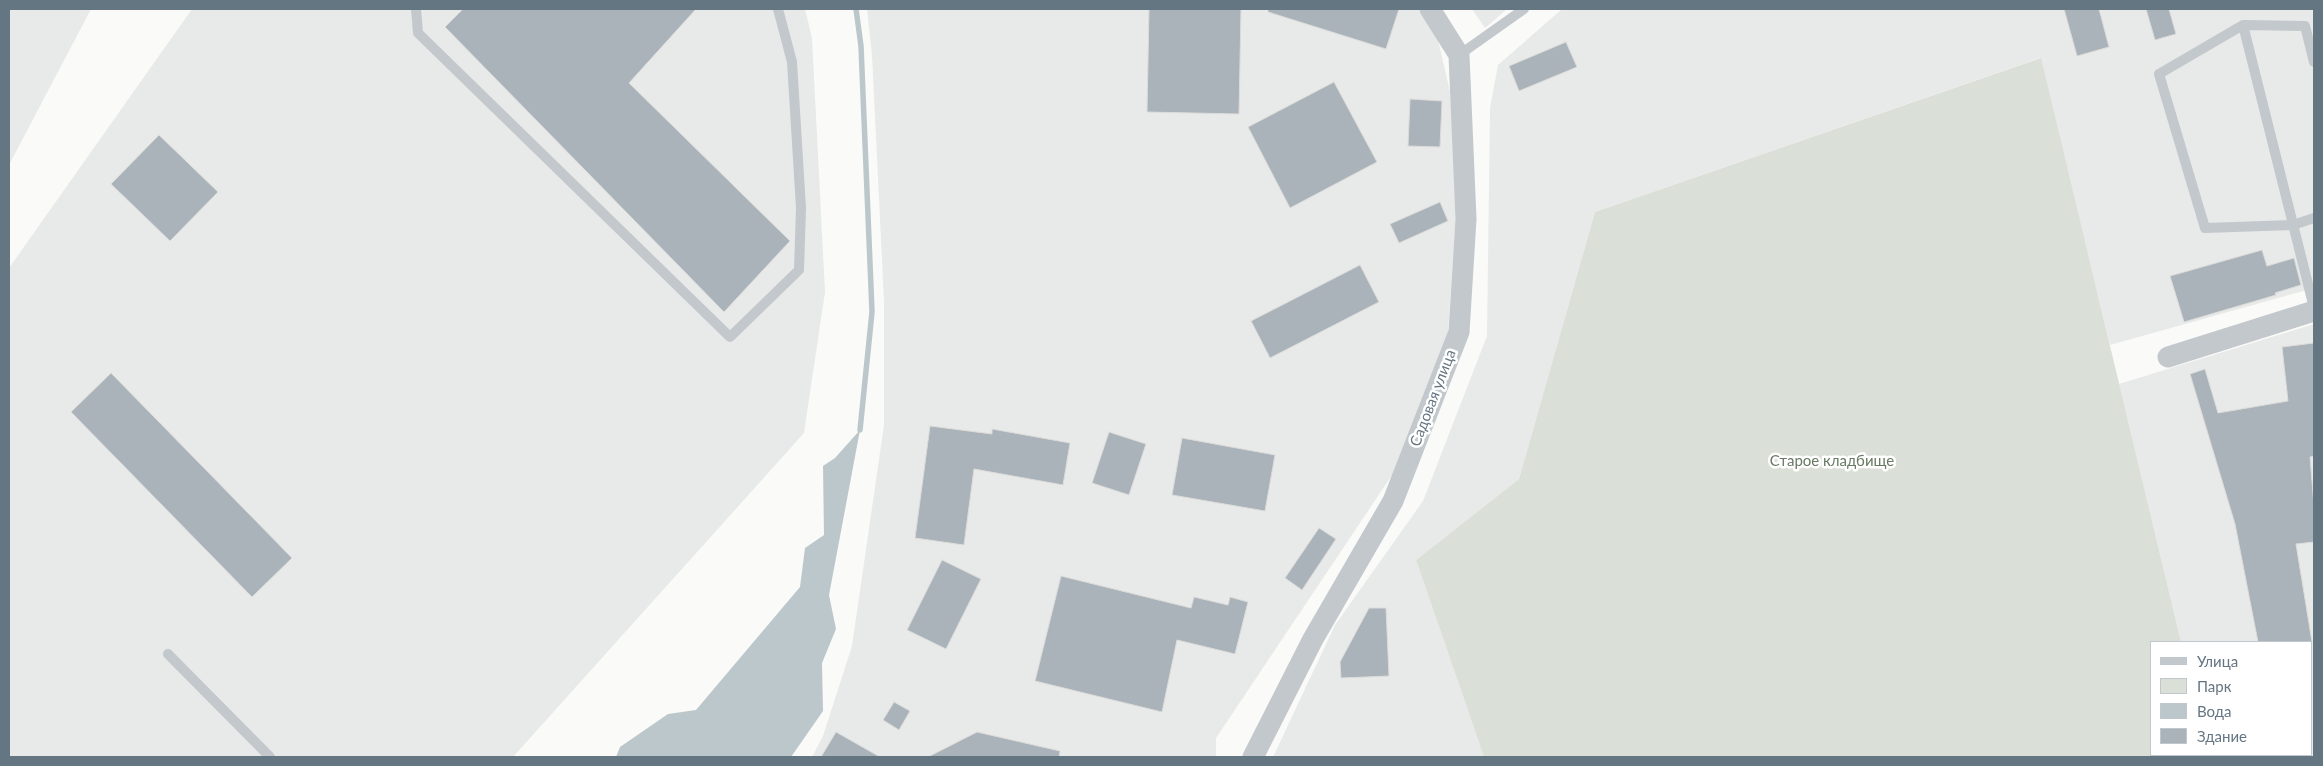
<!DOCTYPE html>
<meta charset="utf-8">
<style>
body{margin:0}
#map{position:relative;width:2323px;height:766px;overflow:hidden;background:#fafaf8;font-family:Lato,sans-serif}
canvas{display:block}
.frame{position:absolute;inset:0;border:10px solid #657683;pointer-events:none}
.legend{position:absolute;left:2150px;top:641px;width:162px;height:115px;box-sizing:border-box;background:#fff;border:1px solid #c1c8cd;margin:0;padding:6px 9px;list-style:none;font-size:15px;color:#657683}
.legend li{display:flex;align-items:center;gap:10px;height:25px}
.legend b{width:25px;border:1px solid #c1c8cd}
</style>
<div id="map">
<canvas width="2323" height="766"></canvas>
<div class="frame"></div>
<ul class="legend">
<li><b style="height:6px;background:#c3c8cc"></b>Улица</li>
<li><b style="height:14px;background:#dadfd7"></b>Парк</li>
<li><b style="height:14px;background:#bbc7cb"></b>Вода</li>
<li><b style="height:14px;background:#aab3b9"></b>Здание</li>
</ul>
</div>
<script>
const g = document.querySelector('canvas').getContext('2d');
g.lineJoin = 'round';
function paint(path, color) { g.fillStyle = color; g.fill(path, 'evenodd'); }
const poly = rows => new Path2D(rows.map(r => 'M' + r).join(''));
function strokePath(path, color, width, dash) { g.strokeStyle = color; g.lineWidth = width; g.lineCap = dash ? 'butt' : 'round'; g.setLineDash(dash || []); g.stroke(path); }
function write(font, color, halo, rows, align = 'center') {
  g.font = font + ' Lato,sans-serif'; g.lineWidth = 5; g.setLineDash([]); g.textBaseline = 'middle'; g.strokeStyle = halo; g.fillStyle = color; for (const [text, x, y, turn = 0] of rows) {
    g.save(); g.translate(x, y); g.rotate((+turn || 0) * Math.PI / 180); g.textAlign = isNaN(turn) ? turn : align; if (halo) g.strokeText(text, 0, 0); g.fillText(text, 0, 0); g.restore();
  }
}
paint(poly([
 [9,9,91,9,9,165],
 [192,9,805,9,812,38,825,292,804,433,513,757,9,757,9,268],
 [867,9,1431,9,1450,92,1457,201,1447,347,1394,472,1216,738,1216,757,812,757,823,736,852,646,884,425,884,301,872,55],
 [1472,9,1507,9,1485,28],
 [1562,9,2314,9,2314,288,2110,345,2040,58,1595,212,1519,479,1416,560,1484,757,1273,757,1335,625,1423,501,1487,336,1490,108,1498,65],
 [2314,324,2314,757,2209,757,2208,755,2312,755,2312,642,2181,642,2119,384]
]), '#e8e9e9');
paint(poly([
 [2041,58,2181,642,2152,642,2152,755,2208,755,2209,757,1484,757,1416,560,1519,479,1595,212]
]), '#dadfd7');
paint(poly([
 [860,430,829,595,836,629,822,663,823,711,791,757,616,757,620,747,668,714,696,710,800,587,805,548,824,535,823,466,835,458]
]), '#bbc7cb');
strokePath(poly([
 [856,9,861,46,872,312,860,430]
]), '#bbc7cb', 5.5);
const building = poly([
 [463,9,696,9,629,83,790,241,724,312,445,27,463,9],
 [1149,9,1241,9,1239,114,1147,112,1149,9],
 [1268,9,1399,9,1386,49,1268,12,1268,9],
 [2064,9,2099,9,2109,47,2077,56,2064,9],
 [2146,9,2169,9,2176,34,2155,40,2146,9],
 [1566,42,1577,67,1519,91,1509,66,1566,42],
 [1334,82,1377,162,1290,208,1248,127,1334,82],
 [1410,99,1442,101,1440,147,1408,146,1410,99],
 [159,135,218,192,170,241,111,184,159,135],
 [1440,202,1448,221,1399,243,1390,224,1440,202],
 [2262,250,2267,266,2294,258,2301,285,2275,293,2276,295,2184,322,2170,276,2262,250],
 [1360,265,1379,302,1270,358,1251,321,1360,265],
 [2314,343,2314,456,2310,457,2314,506,2314,542,2296,544,2312,642,2258,642,2235,524,2190,374,2205,369,2218,413,2288,401,2282,347,2314,343],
 [111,373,292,558,252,597,71,412,111,373],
 [930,426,992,434,992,429,1070,443,1063,485,974,469,964,545,915,538,930,426],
 [1109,432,1146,444,1129,495,1092,483,1109,432],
 [1182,438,1275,455,1265,511,1172,495,1182,438],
 [1319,528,1336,539,1302,590,1285,578,1319,528],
 [942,560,981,579,946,649,907,630,942,560],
 [1061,576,1191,608,1194,597,1228,605,1230,597,1248,602,1235,654,1177,640,1162,712,1035,681,1061,576],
 [1369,608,1386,608,1389,676,1341,678,1340,662,1369,608],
 [894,702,910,711,899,730,883,720,894,702],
 [836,732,880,757,821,757,836,732],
 [977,732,1060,751,1059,757,928,757,977,732]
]);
paint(building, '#aab3b9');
strokePath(building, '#dcdcda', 1);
strokePath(poly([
 [416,9,418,33,730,337,799,270,801,208,792,62,778,9],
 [2243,25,2314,308],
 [1459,55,1524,9],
 [2314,62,2305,26,2243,25,2159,74,2205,228,2293,225,2314,218],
 [168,654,270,757]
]), '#c3c8cc', 10);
strokePath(poly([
 [2168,357,2314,311],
 [1253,757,1313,639,1393,501,1459,332,1466,219,1459,55,1430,9]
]), '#c3c8cc', 21);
write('15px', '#657683', '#fff', [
 ["Садовая улица",1433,398,-69]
]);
write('15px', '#687a64', '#fff', [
 ["Старое кладбище",1832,461]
]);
</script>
